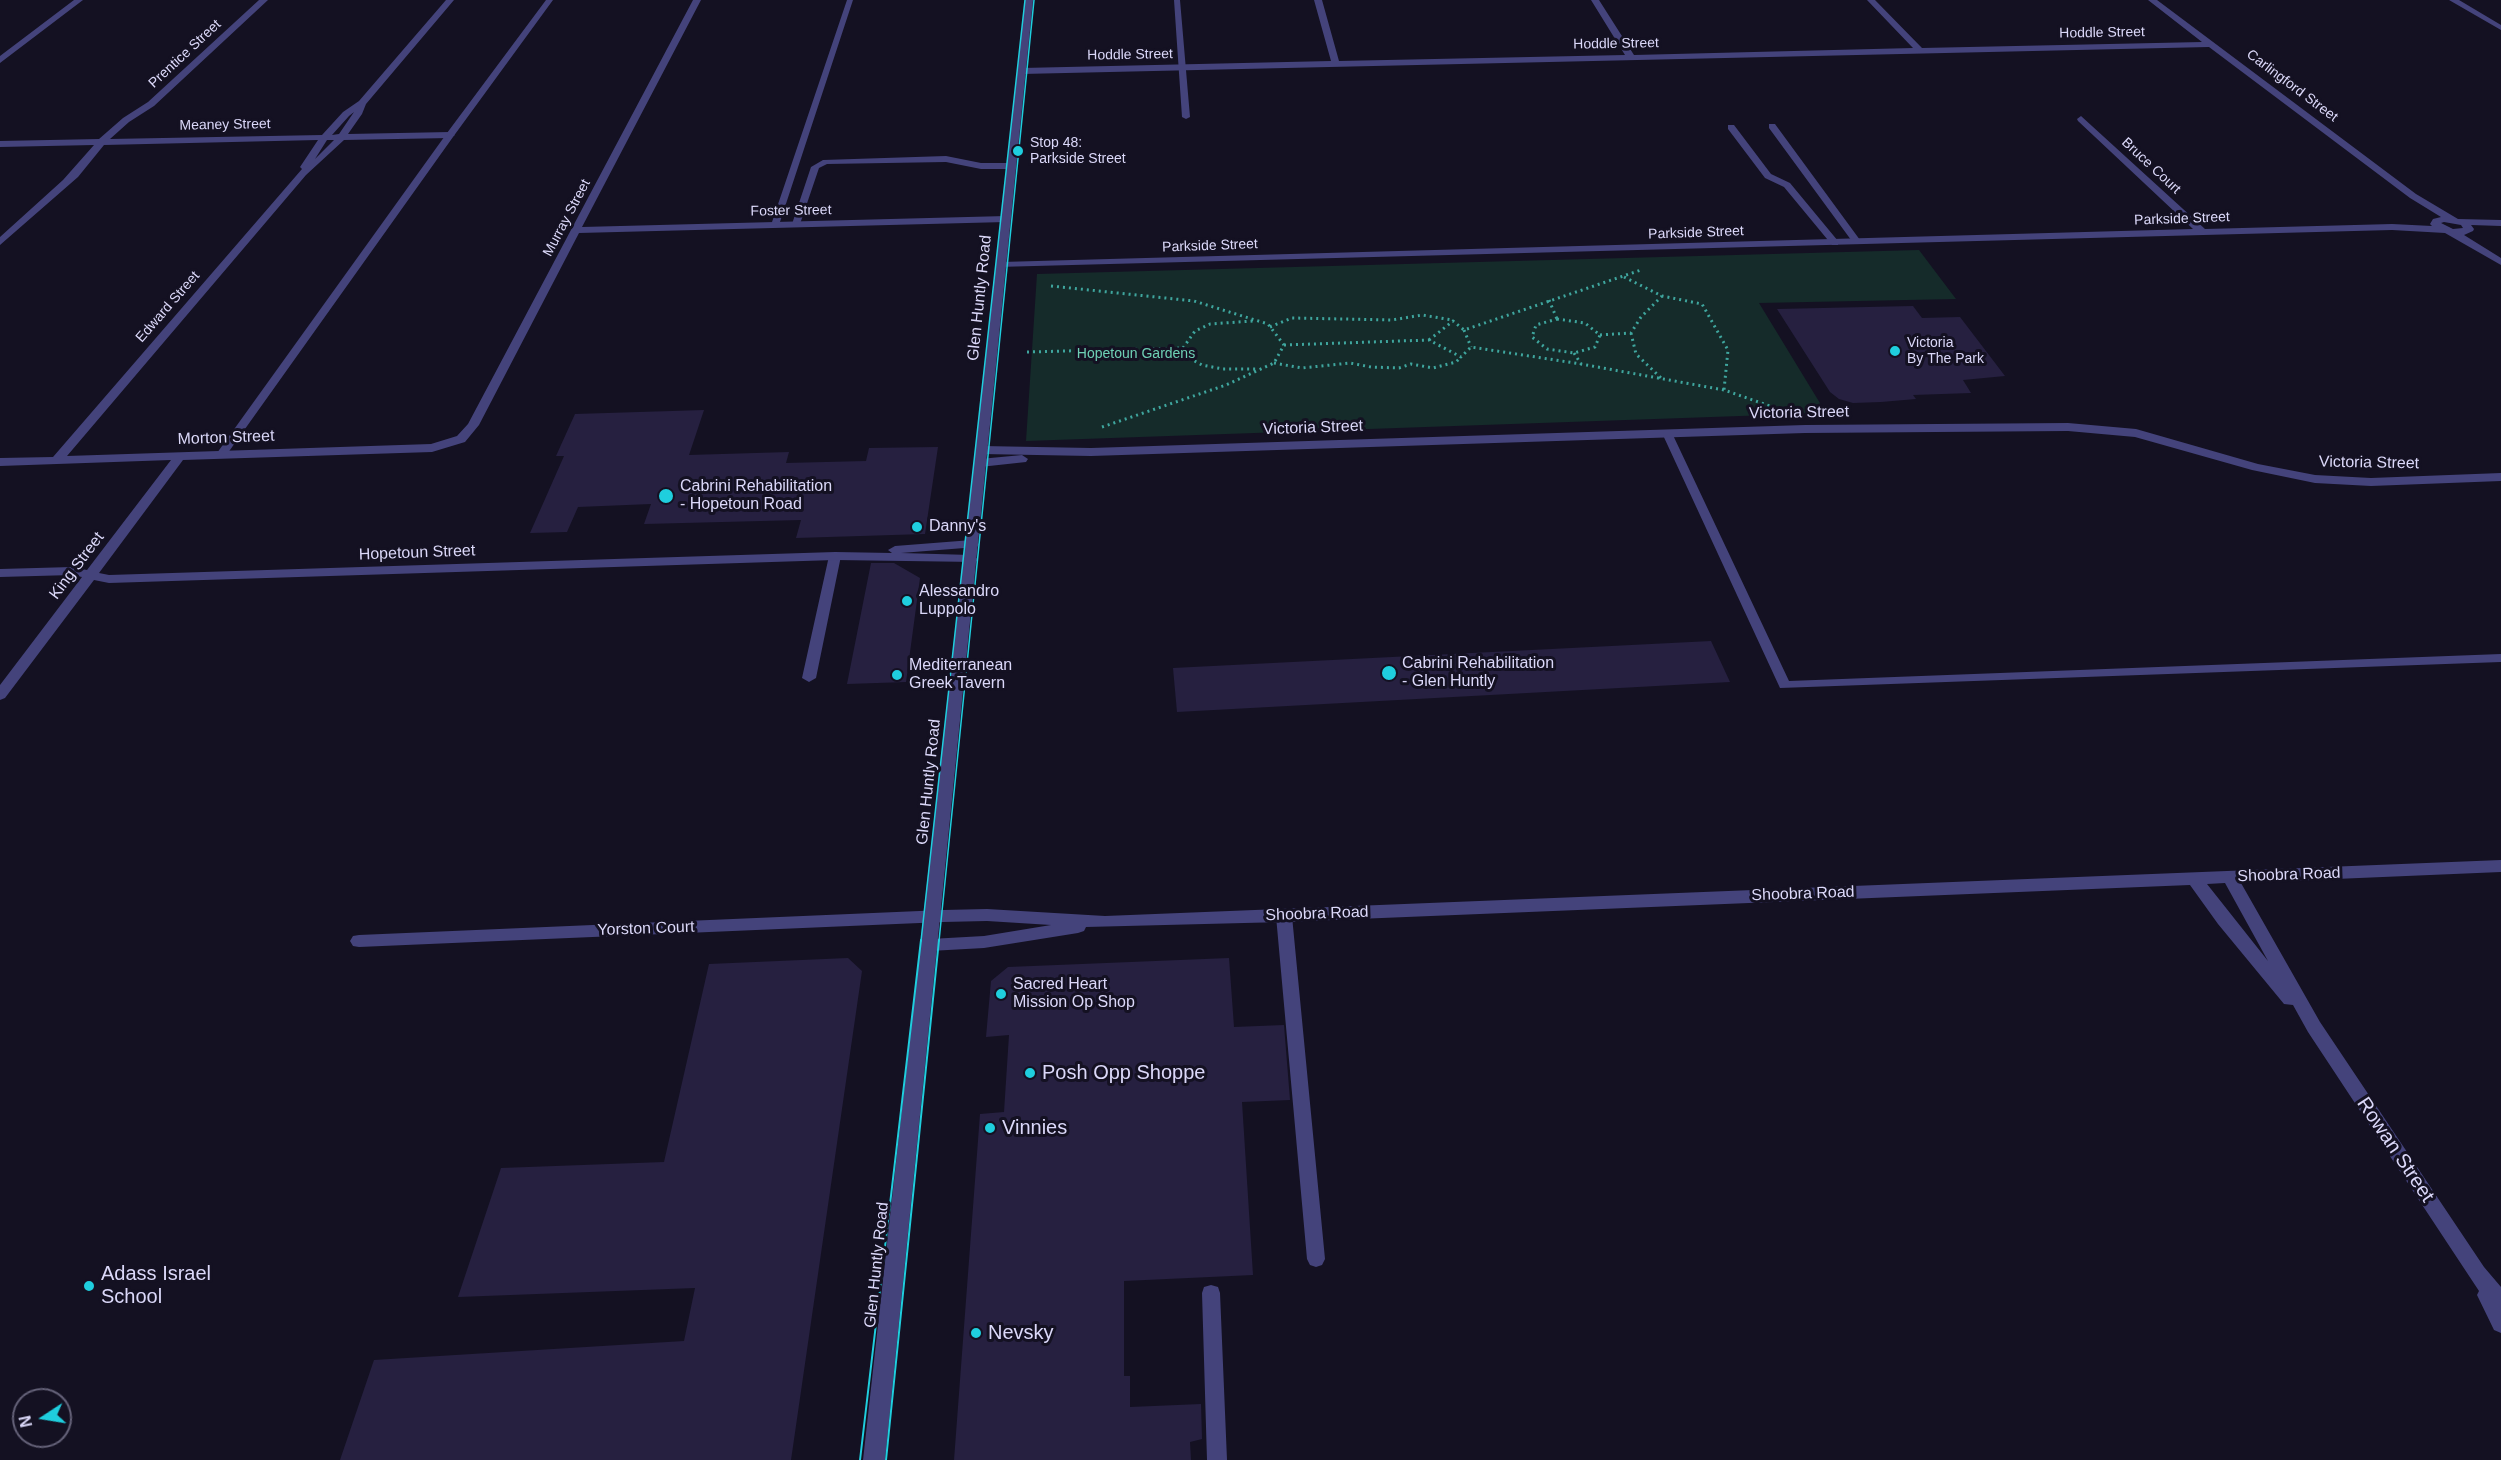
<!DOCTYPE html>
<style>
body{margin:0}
#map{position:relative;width:2501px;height:1460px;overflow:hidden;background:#141122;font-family:Arial,sans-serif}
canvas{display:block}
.north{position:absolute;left:12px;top:1388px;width:60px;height:60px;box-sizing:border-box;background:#141122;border:2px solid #646178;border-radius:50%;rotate:258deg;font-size:16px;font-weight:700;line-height:24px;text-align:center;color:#dbd8f9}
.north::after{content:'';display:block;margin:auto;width:21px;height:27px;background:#1fcede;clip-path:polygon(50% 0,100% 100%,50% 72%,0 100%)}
</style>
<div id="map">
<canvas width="2501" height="1460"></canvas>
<div class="north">N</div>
</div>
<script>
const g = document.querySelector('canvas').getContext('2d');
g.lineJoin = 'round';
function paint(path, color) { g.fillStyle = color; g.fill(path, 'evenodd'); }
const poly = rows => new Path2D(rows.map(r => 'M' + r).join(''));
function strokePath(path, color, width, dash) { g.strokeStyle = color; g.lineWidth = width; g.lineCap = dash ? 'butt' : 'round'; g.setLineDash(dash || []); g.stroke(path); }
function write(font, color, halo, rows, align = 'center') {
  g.font = font + ' Arial,sans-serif'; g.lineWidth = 6; g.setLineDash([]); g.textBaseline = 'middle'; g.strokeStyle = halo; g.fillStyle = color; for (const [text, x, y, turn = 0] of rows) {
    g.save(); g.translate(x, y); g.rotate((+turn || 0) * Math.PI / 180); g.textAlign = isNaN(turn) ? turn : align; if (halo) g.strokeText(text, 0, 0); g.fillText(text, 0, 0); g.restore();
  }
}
paint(poly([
 [1919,250,1956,299,1759,303,1826,413,1026,441,1037,274]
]), '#152b2a');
paint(poly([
 [1913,306,1922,318,1960,317,2005,376,1963,380,1971,393,1913,395,1916,399,1881,402,1853,403,1839,399,1830,392,1777,309],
 [704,410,689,455,789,452,786,463,866,461,869,448,938,447,925,534,796,538,801,520,644,524,651,504,578,507,567,532,530,533,564,456,556,456,575,414],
 [871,563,894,563,920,578,906,682,847,684],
 [1711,641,1730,682,1177,712,1173,668],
 [848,958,862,971,791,1460,340,1460,374,1360,684,1341,695,1288,458,1297,501,1168,664,1162,709,964],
 [1229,958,1234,1027,1284,1025,1290,1100,1242,1102,1253,1275,1124,1281,1124,1376,1130,1376,1130,1407,1201,1404,1202,1439,1190,1442,1191,1460,954,1460,980,1114,1004,1112,1009,1035,986,1037,991,981,1008,967]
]), '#262040');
strokePath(poly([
 [1624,277,1662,296,1702,304,1728,350,1724,390],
 [1051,286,1194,301,1268,324,1284,345,1274,363,1226,385,1099,428],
 [1549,300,1557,319],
 [1557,319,1585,323,1600,335,1595,347,1574,353,1547,349,1532,337,1536,325,1557,319],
 [1270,327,1292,318,1392,320,1422,315,1452,320],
 [1464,330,1471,347],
 [1631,333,1636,354,1661,378],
 [1600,335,1631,333,1641,317,1662,296],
 [1429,340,1453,321,1464,330,1641,270],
 [1284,345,1429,340,1461,357,1471,347,1581,364,1724,390,1770,406],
 [1183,348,1195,331,1210,324,1253,321],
 [1027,352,1183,348,1189,358,1202,365,1223,369,1259,369],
 [1574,353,1581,364],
 [1274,363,1302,368,1350,363,1371,367,1399,368,1411,364,1433,368,1456,362,1461,357]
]), '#3fa69e', 3, [2, 4]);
paint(poly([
 [546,0,553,0,453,137,225,457,217,457,217,453,447,133,546,0],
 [847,0,853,0,779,225,772,227,771,225,847,0],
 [1174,0,1180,0,1190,117,1186,119,1182,117,1174,0],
 [1769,124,1775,124,1860,240,1860,244,1854,244,1769,128,1769,124],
 [1728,125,1734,125,1771,174,1790,183,1838,241,1838,245,1832,245,1784,187,1765,178,1728,129,1728,125],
 [946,156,981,163,1012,163,1016,166,1012,169,981,169,946,162,827,164,819,168,800,224,796,227,792,224,811,167,823,160,946,156],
 [1667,430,1672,433,1789,681,2501,654,2501,662,1780,688,1662,433,1667,430],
 [835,552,841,556,816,678,809,682,802,678,829,556,835,552],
 [1284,910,1289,912,1292,916,1325,1259,1322,1265,1316,1267,1310,1265,1307,1259,1276,916,1279,912,1284,910],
 [1211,1285,1218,1287,1220,1293,1227,1460,1207,1460,1202,1293,1204,1287,1211,1285]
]), '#44437b');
paint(poly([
 [74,0,83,0,0,63,0,56,74,0],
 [259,0,268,0,154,106,129,122,110,139,322,135,343,112,359,101,446,0,454,0,366,104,362,114,348,134,450,132,455,135,450,138,344,140,306,175,67,456,431,444,457,436,468,424,693,0,701,0,582,227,1006,216,1011,219,1006,222,579,233,479,425,465,442,432,452,183,460,99,573,109,575,835,552,892,553,888,550,895,546,972,540,979,544,977,547,901,553,971,555,978,559,976,562,835,560,109,583,94,580,5,698,0,700,0,685,82,577,72,575,0,577,0,569,72,567,87,570,171,460,0,466,0,458,53,457,302,169,300,167,318,140,104,145,78,177,0,245,0,237,63,180,94,145,0,147,0,141,99,139,123,118,148,102,259,0],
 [354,112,339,134,332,135,349,116,354,112],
 [327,140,334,140,315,159,327,140],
 [1314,0,1322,0,1339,61,1625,55,1591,0,1599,0,1634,55,1913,48,1867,0,1875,0,1922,48,2202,42,2148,0,2157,0,2416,194,2458,219,2501,220,2501,226,2471,225,2474,229,2473,231,2464,235,2501,258,2501,265,2445,233,2392,230,997,267,997,263,1001,262,2193,229,2078,121,2077,119,2081,116,2205,229,2392,224,2432,226,2430,224,2433,219,2441,217,2410,198,2209,47,1022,74,1018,71,1022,68,1331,61,1314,0],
 [2444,222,2461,225,2463,228,2453,229,2441,223,2444,222],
 [2449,0,2459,0,2501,25,2501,30,2449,0],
 [2068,423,2136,429,2258,464,2315,475,2371,478,2501,473,2501,481,2371,486,2315,483,2252,470,2135,437,2068,431,1805,433,1091,456,982,454,976,450,982,446,1091,448,1805,425,2068,423],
 [1022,455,1028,459,1026,462,980,467,974,463,980,459,1022,455],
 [2501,860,2501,872,2241,883,2320,1022,2484,1267,2501,1287,2501,1333,2494,1330,2477,1295,2479,1291,2308,1032,2293,1005,2284,1004,2218,924,2190,885,1284,922,1086,927,1084,931,1078,933,984,948,930,951,924,950,921,945,924,940,930,939,984,936,1051,925,987,921,943,922,359,947,353,946,350,941,353,936,359,935,943,910,987,909,1105,916,2501,860],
 [2225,883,2268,961,2207,884,2225,883]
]), '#44437b');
paint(poly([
 [1025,0,1033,0,885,1460,863,1460,1025,0]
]), '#44437b');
strokePath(poly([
 [921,941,1025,0],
 [939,941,1034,0]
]), '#1fcede', 1.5);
strokePath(poly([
 [860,1460,921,940],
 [886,1460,939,940]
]), '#1fcede', 2);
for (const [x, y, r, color] of [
 [1018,151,6,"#1fcede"],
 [1895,351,6,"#1fcede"],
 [666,496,8,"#1fcede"],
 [917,527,6,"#1fcede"],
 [907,601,6,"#1fcede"],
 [1389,673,8,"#1fcede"],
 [897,675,6,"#1fcede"],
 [1001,994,6,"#1fcede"],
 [1030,1073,6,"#1fcede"],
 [990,1128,6,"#1fcede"],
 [89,1286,6,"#1fcede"],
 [976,1333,6,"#1fcede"]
]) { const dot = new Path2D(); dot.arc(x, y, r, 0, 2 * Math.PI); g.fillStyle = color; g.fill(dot); strokePath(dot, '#141122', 2); }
write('14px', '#dbd8f9', '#141122', [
 ["Hoddle Street",2102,33,-1],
 ["Hoddle Street",1616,44,-1],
 ["Prentice Street",185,54,-43],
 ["Hoddle Street",1130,55,-1],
 ["Carlingford Street",2292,86,37],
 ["Meaney Street",225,125,-1],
 ["Bruce Court",2151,166,43],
 ["Foster Street",791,211,-1],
 ["Murray Street",567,218,-62],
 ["Parkside Street",2182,219,-2],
 ["Parkside Street",1696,233,-2],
 ["Parkside Street",1210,246,-2],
 ["Edward Street",168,307,-49]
]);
write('14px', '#dbd8f9', '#141122', [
 ["Stop 48:",1030,143],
 ["Parkside Street",1030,159],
 ["Victoria",1907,343],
 ["By The Park",1907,359]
], 'left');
write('14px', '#6ed0b5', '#141122', [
 ["Hopetoun Gardens",1136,354]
]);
write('16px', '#dbd8f9', '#141122', [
 ["Glen Huntly Road",980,298,-84],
 ["Victoria Street",1799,413,-1],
 ["Victoria Street",1313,428,-2],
 ["Morton Street",226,438,-2],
 ["Victoria Street",2369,463,1],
 ["Hopetoun Street",417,553,-2],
 ["King Street",77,566,-53],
 ["Glen Huntly Road",929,782,-84],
 ["Shoobra Road",2289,875,-2],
 ["Shoobra Road",1803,894,-2],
 ["Shoobra Road",1317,914,-2],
 ["Yorston Court",646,929,-2],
 ["Glen Huntly Road",877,1265,-84]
]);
write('16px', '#dbd8f9', '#141122', [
 ["Cabrini Rehabilitation",680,487],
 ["- Hopetoun Road",680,505],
 ["Danny's",929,527],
 ["Alessandro",919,592],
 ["Luppolo",919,610],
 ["Cabrini Rehabilitation",1402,664],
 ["- Glen Huntly",1402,682],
 ["Mediterranean",909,666],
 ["Greek Tavern",909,684],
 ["Sacred Heart",1013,985],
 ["Mission Op Shop",1013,1003]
], 'left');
write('20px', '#dbd8f9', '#141122', [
 ["Posh Opp Shoppe",1042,1073],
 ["Vinnies",1002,1128],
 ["Adass Israel",101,1274],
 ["School",101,1297],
 ["Nevsky",988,1333]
], 'left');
write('20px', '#dbd8f9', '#141122', [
 ["Rowan Street",2395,1150,56]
]);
</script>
